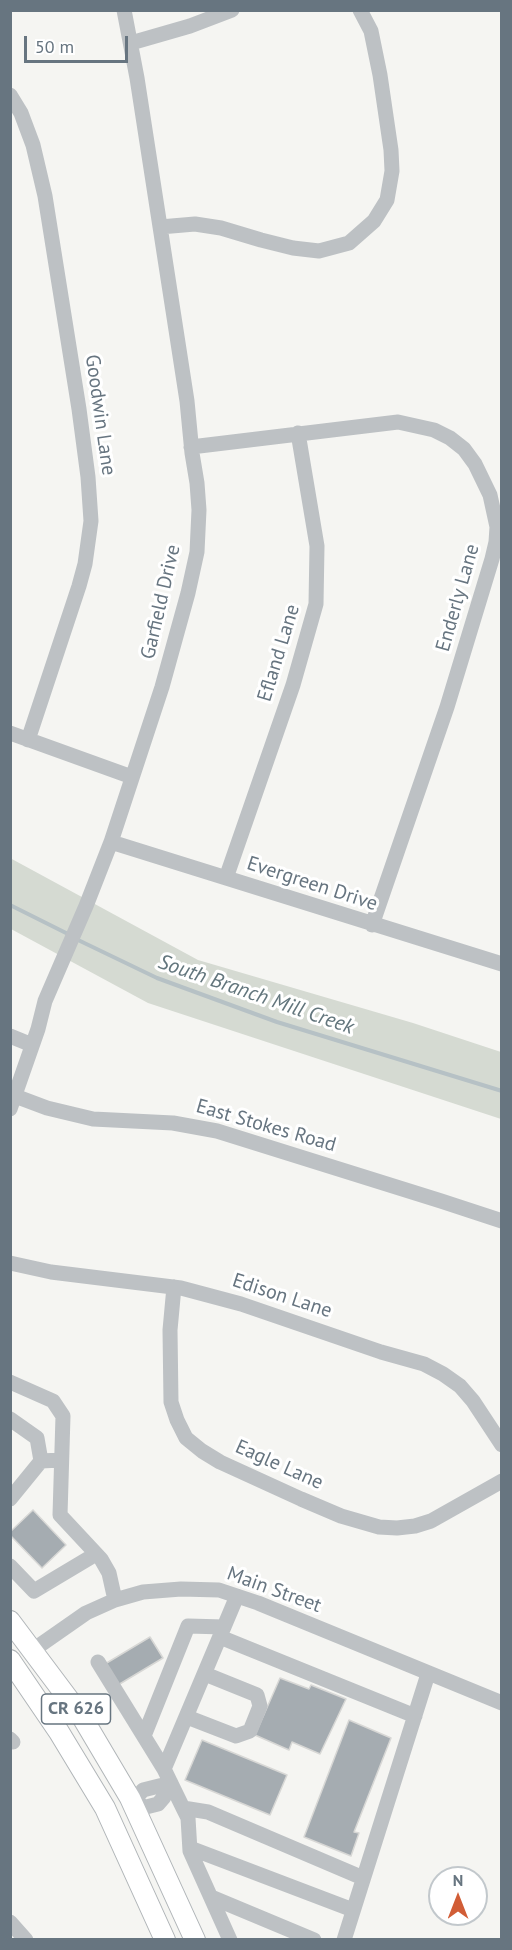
<!DOCTYPE html>
<style>
body{margin:0}
#map{position:relative;width:512px;height:1950px;overflow:hidden;background:#f5f5f2;font-family:"PT Sans",sans-serif}
canvas{display:block}
.frame{position:absolute;inset:0;border:12px solid #677580;pointer-events:none}
.north{position:absolute;left:428px;top:1866px;width:60px;height:60px;box-sizing:border-box;background:#fff;border:2px solid #c2c8cc;border-radius:50%;rotate:0deg;font-size:16px;font-weight:700;line-height:24px;text-align:center;color:#677580}
.north::after{content:'';display:block;margin:auto;width:21px;height:27px;background:#d15d36;clip-path:polygon(50% 0,100% 100%,50% 72%,0 100%)}
.scale{position:absolute;left:24px;top:36px;width:104px;height:27px;box-sizing:border-box;border:3px solid #677580;border-top:0;padding-left:8px;font-size:18px;line-height:21px;white-space:nowrap;color:#677580;-webkit-text-stroke:4px #fff;paint-order:stroke}
</style>
<div id="map">
<canvas width="512" height="1950"></canvas>
<div class="frame"></div>
<div class="north">N</div>
<div class="scale">50 m</div>
</div>
<script>
const g = document.querySelector('canvas').getContext('2d');
g.lineJoin = 'round';
function paint(path, color) { g.fillStyle = color; g.fill(path, 'evenodd'); }
const poly = rows => new Path2D(rows.map(r => 'M' + r).join(''));
function strokePath(path, color, width, dash) { g.strokeStyle = color; g.lineWidth = width; g.lineCap = dash ? 'butt' : 'round'; g.setLineDash(dash || []); g.stroke(path); }
function write(font, color, halo, rows, align = 'center') {
  g.font = font + ' "PT Sans",sans-serif'; g.lineWidth = 6; g.setLineDash([]); g.textBaseline = 'middle'; g.strokeStyle = halo; g.fillStyle = color; for (const [text, x, y, turn = 0] of rows) {
    g.save(); g.translate(x, y); g.rotate((+turn || 0) * Math.PI / 180); g.textAlign = isNaN(turn) ? turn : align; if (halo) g.strokeText(text, 0, 0); g.fillText(text, 0, 0); g.restore();
  }
}
paint(poly([
 [10,858,198,960,413,1023,501,1052,501,1119,148,1003,11,929]
]), '#d5dad2');
strokePath(poly([
 [10,905,70,935],
 [76,939,157,978,277,1022,502,1091]
]), '#b6c1c5', 4);
const building = poly([
 [33,1510,66,1545,42,1568,10,1535,10,1532,33,1510],
 [150,1637,163,1658,118,1685,105,1664,150,1637],
 [280,1678,309,1689,311,1685,346,1699,320,1754,292,1742,289,1750,255,1735,280,1678],
 [349,1720,391,1738,354,1832,359,1833,351,1856,304,1837,349,1720],
 [202,1740,287,1775,270,1815,185,1780,202,1740]
]);
paint(building, '#a5acb1');
strokePath(building, '#d7d7d5', 1.5);
const major = poly([
 [10,1621,82,1717,130,1798,195,1940],
 [10,1660,59,1732,105,1808,165,1940]
]);
strokePath(major, '#b0b5b8', 22);
strokePath(poly([
 [131,43,190,26,232,10],
 [10,95,21,113,33,145,45,196,79,409,88,477,91,521,85,564,79,586,28,740],
 [160,227,195,224,221,228,261,240,293,248,319,251,349,243,374,221,387,200,392,171,391,150,380,75,371,31,360,10],
 [191,447,398,422,434,430,450,438,464,449,475,464,490,495,497,527,496,542,492,559,447,707,372,925],
 [10,733,132,777],
 [111,842,502,964],
 [226,878,293,685,316,604,317,546,298,433],
 [10,1036,32,1045],
 [15,1096,47,1108,93,1119,173,1123,217,1131,441,1201,502,1221],
 [10,1109,38,1029,45,1001,86,906,111,842,162,687,188,593,197,552,199,510,197,483,192,453,187,401,137,78,124,10],
 [10,1263,51,1272,181,1288,241,1304,381,1352,424,1364,443,1374,460,1386,473,1401,502,1445],
 [174,1287,170,1330,171,1402,177,1420,186,1438,202,1451,220,1462,301,1499,341,1516,379,1527,397,1528,415,1526,431,1521,502,1481],
 [10,1382,53,1401,63,1416,60,1515,101,1559,109,1573,115,1600],
 [10,1419,37,1438,41,1461],
 [10,1499,41,1461,61,1460],
 [10,1566,34,1591,96,1554],
 [220,1637,415,1716],
 [33,1650,86,1613,115,1600,143,1592,181,1589,219,1590,258,1603,502,1703],
 [98,1662,164,1769,183,1808,188,1818,190,1851,230,1940],
 [187,1717,236,1736,250,1731,260,1706,257,1695,205,1674],
 [144,1736,188,1626,224,1627],
 [10,1739,13,1742],
 [164,1769,237,1596],
 [171,1783,164,1797,158,1804,146,1807,132,1803,143,1790,171,1783],
 [183,1808,208,1812,363,1878],
 [190,1848,353,1910],
 [211,1897,314,1940],
 [10,1922,26,1940],
 [344,1940,428,1674]
]), '#bdc1c4', 15);
strokePath(major, '#fff', 20);
for (const [x, y, w] of [
 [76,1709,69]
]) { const box = new Path2D(); box.roundRect(x - w / 2, y - 15, w, 30, 4.5); g.fillStyle = '#fff'; g.fill(box); strokePath(box, '#677580', 1.5); }
write('bold 18px', '#677580', null, [
 ["CR 626",76,1709]
]);
write('20px', '#677580', '#fff', [
 ["Goodwin Lane",100,415,82],
 ["Enderly Lane",458,598,-74],
 ["Garfield Drive",161,602,-77],
 ["Efland Lane",279,653,-73],
 ["Evergreen Drive",312,884,18],
 ["East Stokes Road",266,1126,16],
 ["Edison Lane",282,1296,18],
 ["Eagle Lane",279,1465,24],
 ["Main Street",274,1590,20]
]);
write('italic 21px', '#63767d', '#fff', [
 ["South Branch Mill Creek",256,995,19]
]);
</script>
